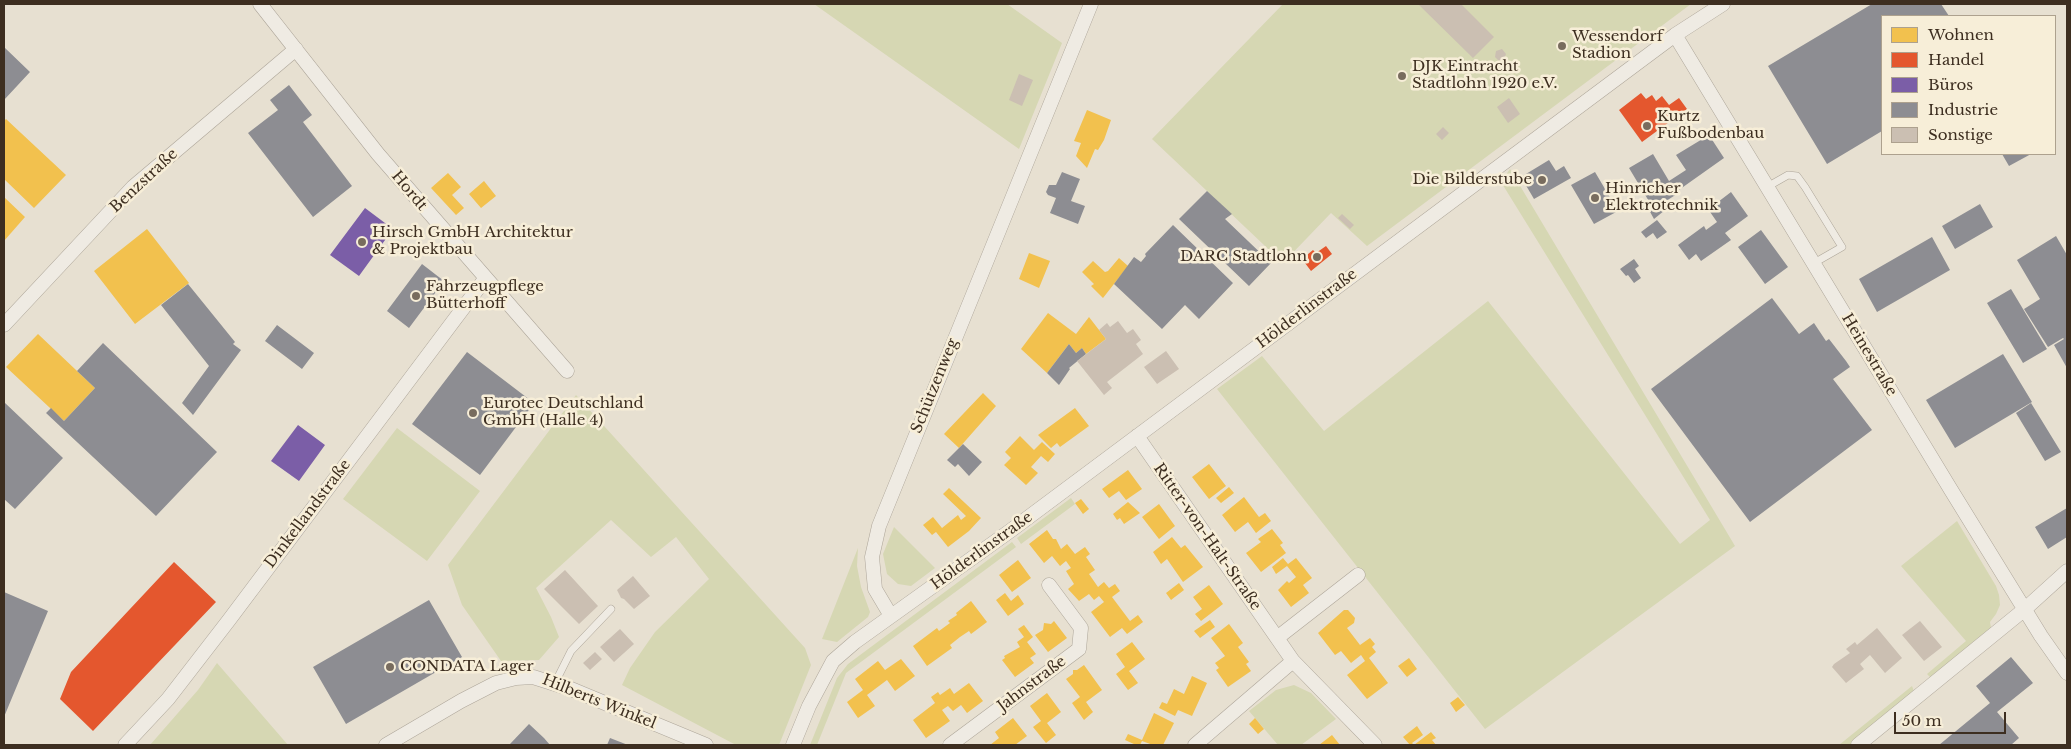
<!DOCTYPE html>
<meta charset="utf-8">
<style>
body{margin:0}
#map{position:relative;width:2071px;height:749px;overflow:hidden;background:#e7e0d1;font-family:"Libre Baskerville",serif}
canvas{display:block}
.frame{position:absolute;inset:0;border:5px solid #3d2e20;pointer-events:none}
.legend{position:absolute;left:1881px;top:15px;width:175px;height:140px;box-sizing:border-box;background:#f7eed8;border:1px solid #ada18e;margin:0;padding:6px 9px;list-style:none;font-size:15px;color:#3d2e20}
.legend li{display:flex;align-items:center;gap:10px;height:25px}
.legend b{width:25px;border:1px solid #ada18e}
.scale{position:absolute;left:1894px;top:712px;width:112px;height:22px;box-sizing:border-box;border:2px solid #3d2e20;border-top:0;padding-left:6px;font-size:15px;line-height:18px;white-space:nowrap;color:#3d2e20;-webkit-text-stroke:4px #f7eed8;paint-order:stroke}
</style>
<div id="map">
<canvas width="2071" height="749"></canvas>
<div class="frame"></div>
<ul class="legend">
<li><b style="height:14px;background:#f2c14e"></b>Wohnen</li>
<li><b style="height:14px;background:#e4572e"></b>Handel</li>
<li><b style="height:14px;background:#7b5ea7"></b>Büros</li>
<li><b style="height:14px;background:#8d8d92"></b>Industrie</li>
<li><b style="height:14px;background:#cbbfb2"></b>Sonstige</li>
</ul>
<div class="scale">50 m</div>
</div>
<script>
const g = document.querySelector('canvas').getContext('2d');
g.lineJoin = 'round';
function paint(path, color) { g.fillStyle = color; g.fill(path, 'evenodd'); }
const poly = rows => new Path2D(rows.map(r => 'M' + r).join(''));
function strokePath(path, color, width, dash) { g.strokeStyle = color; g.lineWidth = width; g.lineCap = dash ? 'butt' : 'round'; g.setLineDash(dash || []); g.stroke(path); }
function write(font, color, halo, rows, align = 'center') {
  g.font = font + ' "Libre Baskerville",serif'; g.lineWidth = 5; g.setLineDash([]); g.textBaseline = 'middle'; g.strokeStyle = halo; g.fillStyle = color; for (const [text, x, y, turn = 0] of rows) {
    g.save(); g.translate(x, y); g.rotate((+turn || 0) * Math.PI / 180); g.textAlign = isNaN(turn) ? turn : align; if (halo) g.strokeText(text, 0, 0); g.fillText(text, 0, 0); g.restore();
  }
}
paint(poly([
 [814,4,1007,4,1062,43,1019,149],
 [1283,4,1691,4,1367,246,1331,213,1283,263,1152,139],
 [1510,169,1735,546,1485,729,1217,389,1262,356,1324,431,1488,301,1680,544,1710,520,1501,182],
 [576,395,805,648,811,665,779,745,736,745,622,685,630,668,655,632,709,579,676,537,651,557,611,520,536,588,551,617,559,637,539,660,501,661,462,605,448,565],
 [397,428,480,491,427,561,343,499],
 [1071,498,1075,504,1021,544,1017,538],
 [1957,521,1996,586,1999,595,2000,605,1996,614,1990,622,1991,628,1933,680,1927,674,1966,641,1901,566],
 [894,527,935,568,911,586,898,584,887,574,883,554],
 [1012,542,1016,547,846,673,817,745,810,745,837,678,848,664],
 [858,548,857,566,861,587,870,612,868,617,837,642,822,639],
 [217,663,288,745,150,745,198,690],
 [1294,685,1311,693,1336,719,1301,745,1278,745,1249,711,1276,690],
 [1912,686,1915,694,1853,745,1839,745]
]), '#d6d7b3');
paint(poly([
 [1087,110,1111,120,1104,140,1098,150,1095,149,1087,168,1076,156,1081,143,1074,141],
 [6,119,66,175,34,208,4,179,4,121],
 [448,173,461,187,452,195,464,208,456,215,431,188],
 [484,181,496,196,481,208,469,194],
 [4,197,25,217,4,241],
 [147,229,189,283,135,324,94,271],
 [1029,253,1050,261,1039,288,1019,279],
 [1119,258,1128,266,1103,298,1091,286,1094,284,1082,272,1093,261,1105,272,1108,271],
 [1048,313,1076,334,1089,317,1106,339,1086,354,1082,348,1076,353,1069,344,1047,373,1021,349],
 [38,334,95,388,64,421,6,367],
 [983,393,996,406,959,448,944,434],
 [1075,408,1089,426,1060,447,1057,443,1051,448,1038,435],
 [1020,436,1034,450,1042,442,1055,454,1048,462,1041,456,1031,467,1038,473,1026,485,1004,465,1011,458,1005,452],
 [1209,464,1226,486,1209,499,1192,477],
 [1128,470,1142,489,1126,500,1119,491,1109,498,1102,489],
 [1229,487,1234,493,1221,503,1216,498],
 [949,488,981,518,969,531,948,547,936,532,932,535,923,525,933,517,942,528,958,515,961,520,966,516,943,494],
 [1244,497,1259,517,1265,513,1271,521,1256,533,1248,522,1235,532,1222,515],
 [1081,499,1089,509,1083,514,1075,503],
 [1128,502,1140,513,1124,524,1120,518,1117,520,1113,514],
 [1159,504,1175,526,1159,539,1142,517],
 [1272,529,1283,543,1280,545,1286,553,1261,572,1246,553,1261,542,1258,539],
 [1047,530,1053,539,1056,539,1061,549,1067,544,1075,554,1085,547,1090,554,1086,557,1095,570,1089,574,1098,587,1104,582,1109,588,1115,584,1120,591,1112,597,1130,621,1138,615,1143,622,1127,634,1122,628,1110,637,1091,612,1104,602,1099,596,1094,600,1089,594,1079,601,1068,589,1074,584,1066,571,1071,568,1066,561,1060,566,1052,556,1044,563,1029,544],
 [1172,537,1181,548,1185,545,1203,567,1183,582,1167,559,1161,564,1153,552],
 [1283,558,1288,564,1296,558,1312,578,1303,585,1309,593,1291,607,1278,590,1287,581,1289,583,1296,577,1287,566,1276,574,1272,567],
 [1018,560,1031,578,1012,592,999,575],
 [1179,583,1184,590,1171,600,1166,593],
 [1209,585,1223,604,1201,621,1195,614,1202,609,1193,597],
 [1005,593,1011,601,1018,595,1024,604,1008,616,996,600],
 [971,601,987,622,971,634,969,631,960,637,950,645,952,648,927,666,913,646,937,628,939,631,950,623,948,621,957,615,956,613],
 [1344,610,1348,610,1355,618,1354,623,1347,628,1360,645,1370,638,1375,644,1372,647,1376,652,1369,658,1388,683,1367,699,1347,675,1365,661,1361,655,1351,663,1341,651,1335,655,1318,633],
 [1210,620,1215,627,1200,638,1194,631],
 [1054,621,1067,638,1048,652,1035,635,1043,630,1044,623,1051,624],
 [1229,624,1243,643,1238,647,1249,662,1246,664,1251,671,1228,687,1216,670,1219,668,1215,663,1225,656,1211,638],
 [1024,625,1033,637,1027,642,1036,654,1030,658,1034,663,1015,677,1002,660,1005,658,1004,656,1020,647,1017,642,1024,637,1018,629],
 [1132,642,1145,659,1129,671,1138,683,1128,690,1116,674,1125,667,1116,654],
 [1409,658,1417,669,1407,677,1398,666],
 [901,659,915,676,895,691,887,680,867,695,875,706,858,718,847,702,863,690,855,679,878,661,885,670],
 [1084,665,1102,690,1086,702,1093,712,1084,720,1072,703,1080,697,1066,679,1073,674,1073,670,1077,670],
 [1192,676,1207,683,1192,716,1178,710,1175,716,1159,708,1162,702,1167,704,1174,689,1184,694],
 [969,683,983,701,967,713,961,705,953,711,948,706,942,710,950,721,926,738,913,720,935,703,931,697,938,692,940,695,950,688,954,694],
 [1047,693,1061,712,1047,723,1056,735,1046,743,1033,727,1041,721,1030,706],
 [1458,697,1465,705,1456,712,1450,703],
 [1154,713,1174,723,1163,745,1153,745,1142,741,1140,745,1136,745,1125,740,1128,734,1142,740],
 [1013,718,1027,736,1015,745,990,745,999,738,995,732],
 [1255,718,1264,729,1258,734,1249,724],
 [1417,726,1423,735,1412,743,1414,745,1410,745,1403,737],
 [1431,732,1436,738,1432,740,1436,745,1414,745],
 [1332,735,1340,745,1319,745]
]), '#f2c14e');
paint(poly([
 [1641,93,1646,99,1652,95,1656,101,1662,96,1669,105,1679,98,1687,109,1642,142,1619,110],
 [1326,246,1332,254,1311,271,1302,259,1313,250,1316,253],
 [174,562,216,602,93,731,60,699,71,672]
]), '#e4572e');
paint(poly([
 [365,208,393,229,359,276,330,255],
 [298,425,325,445,299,481,271,461]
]), '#7b5ea7');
paint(poly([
 [1872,4,1941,4,1949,16,1882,16,1882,131,1827,164,1768,66],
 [4,47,30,72,4,100],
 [289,85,312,115,303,122,352,186,313,217,248,133,278,110,270,100],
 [1709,135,1724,158,1676,192,1677,194,1666,201,1670,206,1654,219,1649,210,1653,208,1629,168,1653,154,1669,181,1686,170,1676,155],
 [2002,154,2031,154,2009,166],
 [1549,160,1556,171,1564,166,1571,178,1534,199,1521,177],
 [1062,172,1080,179,1071,201,1085,206,1078,224,1050,213,1056,198,1048,195,1046,192,1049,185,1056,185],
 [1595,172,1618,211,1594,224,1571,185],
 [1207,191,1232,214,1225,219,1271,263,1249,286,1179,219],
 [1731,192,1748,216,1725,233,1731,240,1701,261,1696,254,1689,260,1678,245,1704,226,1706,230,1717,222,1708,209,1716,204,1715,201,1717,200,1718,202],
 [1980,204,1993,227,1955,249,1942,226],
 [1657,220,1667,232,1657,239,1653,233,1646,238,1641,232],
 [1173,225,1233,283,1199,319,1185,305,1162,329,1114,284,1134,257,1141,262,1146,256,1145,254],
 [1761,230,1788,267,1765,284,1738,247],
 [2056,236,2067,255,2067,368,2054,345,2064,339,2063,338,2048,347,2024,309,2040,299,2017,260],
 [1932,237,1950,270,1877,312,1859,279],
 [1634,259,1639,266,1635,269,1641,278,1634,283,1628,275,1626,276,1620,269],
 [422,264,444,281,409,328,387,311],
 [188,284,235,342,233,344,241,350,193,415,182,403,209,366,161,305],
 [2011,289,2047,349,2023,363,1987,303],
 [1772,298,1799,334,1814,323,1826,341,1829,339,1846,361,1850,367,1833,379,1872,430,1750,522,1651,389],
 [277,325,314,353,302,369,265,341],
 [103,343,217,452,156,516,46,413,51,408,64,421,95,388,77,371],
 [1069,344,1076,353,1082,348,1086,354,1069,368,1070,369,1059,385,1047,373],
 [467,352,534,403,480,475,412,424],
 [2003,354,2032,402,1955,448,1926,400],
 [4,402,63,458,15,509,4,499],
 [2031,403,2061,452,2045,461,2016,413],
 [963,444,982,462,969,476,958,464,955,467,947,460],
 [2067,508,2067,537,2048,549,2035,527],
 [4,592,48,611,4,717],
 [429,600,462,657,346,724,313,667],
 [2011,657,2033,683,1997,712,2019,738,2011,745,1939,745,1990,703,1976,686],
 [529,724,544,738,550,745,510,744],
 [610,738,628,745,607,745]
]), '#8d8d92');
paint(poly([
 [1418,4,1461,4,1494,37,1473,58],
 [1502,49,1506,54,1504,59,1499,61,1495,57,1496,51],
 [1019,74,1033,80,1022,106,1009,100],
 [1509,98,1520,114,1508,123,1497,107],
 [1443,127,1449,133,1442,140,1436,134],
 [1342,214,1354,225,1350,229,1338,218],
 [1118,321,1127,333,1133,329,1141,340,1136,344,1143,354,1107,382,1112,388,1104,395,1077,361,1106,339,1099,330,1107,323,1110,327],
 [1166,351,1179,369,1157,384,1144,367],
 [565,570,598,606,579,624,544,589],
 [633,576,650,596,634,609,624,599,621,598,617,590],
 [1920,621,1942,647,1924,661,1902,635],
 [1877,628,1902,658,1885,673,1870,655,1860,664,1864,669,1846,683,1832,667,1834,664,1850,653,1846,649,1855,642,1857,645],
 [620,629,634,644,614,662,600,647],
 [595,652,602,659,590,670,583,663]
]), '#cbbfb2');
const lane = poly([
 [1767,187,1788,175,1797,176,1805,187,1842,247,1814,263],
 [555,683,571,651,611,609]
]);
const street = poly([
 [260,4,378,154,567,371],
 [1675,35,1951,490,2041,636,2067,673],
 [4,325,133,187,296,49],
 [1137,436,1293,661,1375,745],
 [891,616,875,589,872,557,879,526,1091,4],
 [1277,638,1358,575],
 [125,745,168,699,229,620,485,279],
 [386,745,461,701,496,683,516,678,533,677,571,689,706,745],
 [793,745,809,706,833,661,855,642,1010,531,1675,35,1723,4],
 [950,745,1079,649,1081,628,1049,585],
 [1195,745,1293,661],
 [1858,745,2025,609,2067,571]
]);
strokePath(lane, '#ada599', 8);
strokePath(street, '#ada599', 15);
strokePath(lane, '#efebe3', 7);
strokePath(street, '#efebe3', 14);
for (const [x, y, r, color] of [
 [1562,46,5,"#786c5e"],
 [1402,76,5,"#786c5e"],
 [1647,126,5,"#786c5e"],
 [1542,180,5,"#786c5e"],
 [1595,198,5,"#786c5e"],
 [362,242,5,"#786c5e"],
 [1317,257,5,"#786c5e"],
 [416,296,5,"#786c5e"],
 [473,413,5,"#786c5e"],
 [390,667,5,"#786c5e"]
]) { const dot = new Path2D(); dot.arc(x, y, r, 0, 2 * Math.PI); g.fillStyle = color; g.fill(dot); strokePath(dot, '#f7eed8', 2); }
write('15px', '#3d2e20', '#f7eed8', [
 ["Wessendorf",1572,37],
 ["Stadion",1572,54],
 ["DJK Eintracht",1412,67],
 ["Stadtlohn 1920 e.V.",1412,84],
 ["Kurtz",1657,117],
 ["Fußbodenbau",1657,134],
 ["Die Bilderstube",1532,180,"right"],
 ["Hinricher",1605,189],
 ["Elektrotechnik",1605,206],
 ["Hirsch GmbH Architektur",372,233],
 ["& Projektbau",372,250],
 ["DARC Stadtlohn",1307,257,"right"],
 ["Fahrzeugpflege",426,287],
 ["Bütterhoff",426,304],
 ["Eurotec Deutschland",483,404],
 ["GmbH (Halle 4)",483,421],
 ["CONDATA Lager",400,667]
], 'left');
write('15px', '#3d2e20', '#f7eed8', [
 ["Benzstraße",144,181,-43],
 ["Hordt",409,191,50],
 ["Hölderlinstraße",1307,309,-37],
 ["Heinestraße",1869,355,59],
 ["Schützenweg",935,386,-68],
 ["Dinkellandstraße",308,514,-53],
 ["Ritter-von-Halt-Straße",1207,537,55],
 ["Hölderlinstraße",982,551,-36],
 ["Jahnstraße",1032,684,-37],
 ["Hilberts Winkel",599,702,22]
]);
</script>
